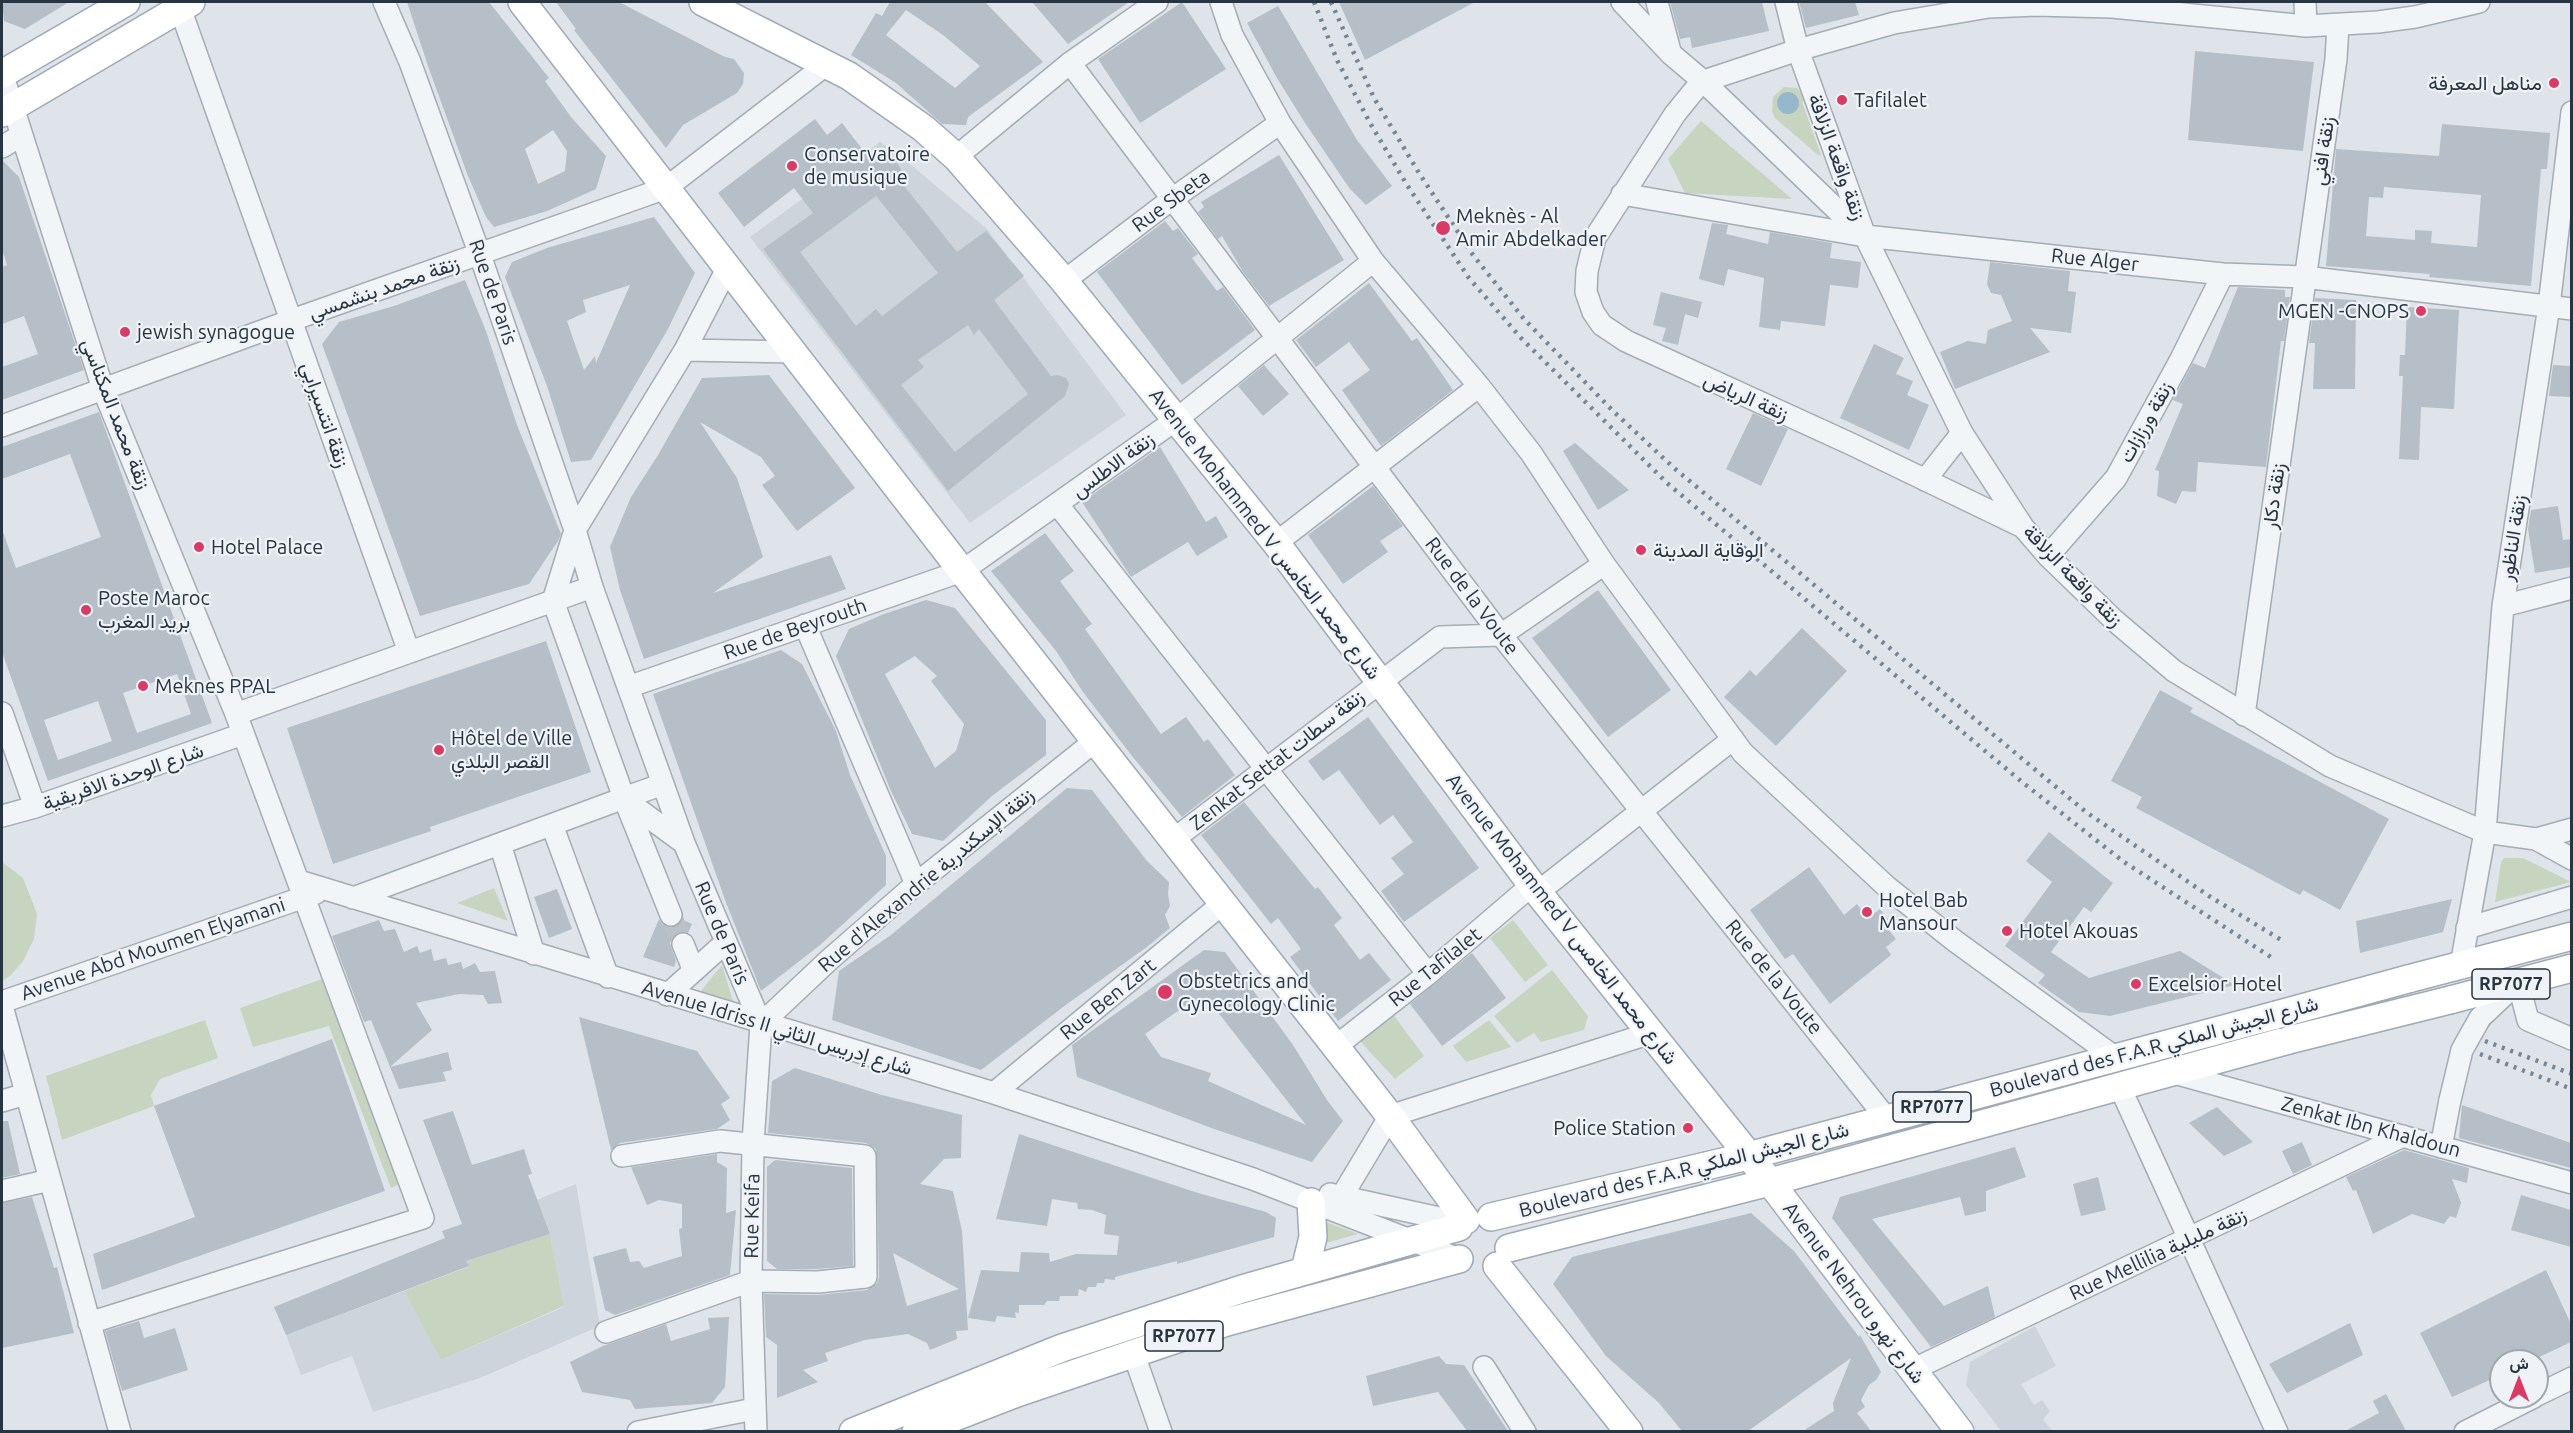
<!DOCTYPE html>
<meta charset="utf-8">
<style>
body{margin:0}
#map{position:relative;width:2573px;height:1433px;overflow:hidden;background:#dfe4ea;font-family:Ubuntu,Vazirmatn,sans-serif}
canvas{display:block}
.frame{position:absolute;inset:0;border:3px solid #273442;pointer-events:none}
.north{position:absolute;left:2489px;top:1349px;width:60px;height:60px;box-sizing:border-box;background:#eff3f7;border:2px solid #9fa7af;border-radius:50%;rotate:0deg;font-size:16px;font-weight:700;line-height:24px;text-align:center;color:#273442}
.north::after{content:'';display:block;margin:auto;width:21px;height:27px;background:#d83b64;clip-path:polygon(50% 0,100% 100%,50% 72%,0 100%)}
</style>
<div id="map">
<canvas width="2573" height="1433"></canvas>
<div class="frame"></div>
<div class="north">ش</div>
</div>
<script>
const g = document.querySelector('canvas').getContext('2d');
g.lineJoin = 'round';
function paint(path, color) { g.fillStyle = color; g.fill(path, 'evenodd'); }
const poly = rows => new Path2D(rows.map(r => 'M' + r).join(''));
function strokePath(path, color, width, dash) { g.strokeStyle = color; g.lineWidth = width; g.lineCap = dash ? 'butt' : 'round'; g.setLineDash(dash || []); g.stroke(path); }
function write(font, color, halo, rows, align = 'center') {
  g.font = font + ' Ubuntu,Vazirmatn,sans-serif'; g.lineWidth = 4.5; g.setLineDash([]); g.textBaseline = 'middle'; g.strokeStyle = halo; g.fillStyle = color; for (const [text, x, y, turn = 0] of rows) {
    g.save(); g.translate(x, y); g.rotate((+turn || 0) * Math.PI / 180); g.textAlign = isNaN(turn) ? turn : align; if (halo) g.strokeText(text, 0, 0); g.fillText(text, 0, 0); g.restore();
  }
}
paint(poly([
 [880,142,910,164,987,229,1126,415,970,523,750,237],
 [576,1184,600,1326,480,1378,373,1412,352,1356,301,1375,286,1335,404,1291,441,1360,564,1307,550,1234,537,1200],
 [2035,1326,2056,1366,2021,1384,2034,1405,2042,1400,2050,1411,2043,1420,2053,1431,2001,1431,1966,1385,1970,1362]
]), '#cdd4dc');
paint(poly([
 [1784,87,1797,88,1807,98,1802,102,1821,155,1818,155,1775,118,1772,111,1773,97],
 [1701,121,1792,199,1685,193,1668,159],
 [2504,858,2523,858,2571,882,2495,902,2501,862],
 [2,862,23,878,37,914,34,939,23,961,11,975,2,981],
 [494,888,508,921,457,903],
 [1513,920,1548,965,1525,982,1490,938],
 [722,965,733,1001,700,992],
 [1552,970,1588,1016,1584,1030,1541,1042,1534,1033,1517,1043,1494,1016],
 [325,978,400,1184,391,1188,329,1026,253,1047,240,1008],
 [1392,1013,1424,1056,1395,1079,1357,1038],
 [205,1020,218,1058,160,1079,151,1095,154,1106,62,1140,46,1076],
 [1489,1020,1511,1047,1466,1062,1453,1046],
 [1326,1222,1358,1234,1326,1243],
 [550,1234,564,1306,441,1360,404,1291,468,1267,466,1261]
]), '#c7d4c0');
paint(poly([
 '1777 103a11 11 0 1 1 22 0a11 11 0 1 1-22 0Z'
]), '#97b7cc');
paint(poly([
 [2,2,69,2,25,29,4,21],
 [407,2,489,2,549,78,545,81,571,117,606,156,596,189,547,211,494,227,486,217,468,176,428,66],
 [553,130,567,151,565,171,538,184,525,149],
 [556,2,619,2,725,57,734,59,744,73,743,84,737,93,683,125,666,148,574,30,576,29],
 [890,2,985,2,1043,62,968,117,966,125,942,124,896,83,851,55,876,13,882,16],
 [906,10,943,35,980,66,955,88,886,35],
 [1032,2,1129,2,1068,44],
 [1182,2,1226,69,1140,123,1098,59],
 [1339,2,1475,2,1365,60],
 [1670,2,1762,2,1769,31,1692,48,1690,37,1680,39],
 [1799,2,1855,2,1859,15,1806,28],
 [1278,6,1357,140,1392,186,1366,205,1350,189,1305,123,1277,78,1247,23],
 [2195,51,2314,62,2303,151,2188,140],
 [815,119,827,135,842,123,873,163,888,159,897,163,901,169,901,182,957,252,986,231,1024,276,994,300,1051,376,1058,375,1066,378,1069,384,1065,396,948,491,763,249,813,213,794,188,744,227,718,193],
 [876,196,938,273,882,316,876,309,856,326,800,252],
 [968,325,974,335,979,329,1028,394,955,452,901,385,924,367,918,360],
 [2442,124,2550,133,2547,169,2541,169,2531,286,2429,277,2430,274,2326,266,2336,149,2439,156],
 [2384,187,2481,195,2477,247,2431,243,2432,231,2415,230,2415,240,2366,236,2369,197,2383,198],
 [1279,155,1344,260,1269,306,1243,272,1222,236,1218,239,1198,212,1204,207,1201,202],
 [2,160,19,177,84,370,2,400,2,367,38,354,24,316,2,324,2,267,7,265,2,249],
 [654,217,695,273,668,329,591,460,571,462,547,386,505,277,512,262,547,248],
 [630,285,596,363,595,356,584,370,567,321,586,312,583,300],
 [1165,221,1173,231,1178,228,1198,254,1192,258,1217,291,1223,287,1255,330,1182,385,1097,272],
 [1712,223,1728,225,1726,234,1768,244,1770,232,1832,243,1830,258,1861,262,1858,288,1830,285,1825,326,1781,321,1780,330,1759,327,1764,278,1728,269,1724,286,1699,279],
 [1990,262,2070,271,2068,291,2076,292,2071,333,2030,328,2050,352,1955,389,1940,352,1968,341,1986,344,1988,330,2012,321,2001,295,1991,293,1987,284],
 [465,280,486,331,517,425,561,534,558,541,529,584,420,616,322,344,339,322,394,306],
 [1369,283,1412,341,1417,338,1453,390,1381,446,1342,390,1370,370,1349,342,1316,367,1296,340],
 [2238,287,2285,290,2285,297,2290,297,2284,341,2281,341,2266,467,2198,462,2196,492,2182,491,2176,504,2157,496,2159,471,2155,470,2183,404,2173,400,2193,363,2205,368],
 [1661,292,1702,302,1698,318,1685,314,1678,345,1662,341,1666,328,1653,325],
 [2315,298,2356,300,2355,389,2313,389,2315,343,2309,343],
 [2407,307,2459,310,2454,409,2421,407,2419,460,2399,459,2403,376,2399,376,2400,355,2405,355],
 [1874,344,1904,358,1896,374,1913,381,1907,395,1929,405,1909,450,1840,418],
 [1264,365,1289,394,1263,416,1238,386],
 [2553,365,2571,366,2571,397,2549,396],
 [769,375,855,488,797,531,762,485,775,476,761,457,700,422,737,478,763,557,713,593,831,555,846,589,644,659,620,590,610,547,631,497,658,455,702,378],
 [99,412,212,723,48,781,2,652,2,532,3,532,16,568,101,537,70,454,2,479,2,447],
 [177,674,191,714,137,733,123,693],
 [98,701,112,741,58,760,44,720],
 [1753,413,1788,429,1761,486,1726,469],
 [1575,443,1629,490,1598,510,1563,451],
 [1160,447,1206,522,1216,516,1228,537,1197,556,1188,542,1131,577,1082,502],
 [1373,486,1403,526,1380,541,1388,552,1343,584,1308,535],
 [2558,506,2563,540,2571,539,2571,567,2535,573,2528,529,2531,510],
 [1045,533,1074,571,1060,581,1092,624,1085,629,1161,734,1186,717,1204,742,1208,739,1235,775,1182,817,1132,756,1083,692,1056,651,991,571],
 [1598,590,1671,690,1608,737,1532,638],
 [926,600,955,608,1046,720,1046,755,992,796,943,841,912,834,891,791,836,656,849,629,884,614],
 [915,656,937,676,931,681,964,724,956,751,935,768,885,674],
 [1802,628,1847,671,1776,746,1724,697,1750,670,1756,676],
 [546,641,591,772,430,827,431,831,333,864,287,728],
 [781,650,802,664,836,731,850,775,886,856,886,885,820,945,761,991,725,900,653,694],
 [2160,690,2193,708,2190,712,2389,819,2340,910,2303,890,2300,895,2136,808,2142,797,2111,781],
 [1368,717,1479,868,1404,922,1381,891,1404,874,1391,858,1413,842,1393,815,1380,825,1339,770,1323,781,1308,761],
 [1067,788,1092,790,1147,861,1169,882,1168,894,1170,906,1165,915,1170,928,1147,947,1067,1004,981,1070,832,1020,839,971,891,935],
 [1244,802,1315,889,1318,887,1342,918,1334,925,1360,960,1369,953,1391,980,1338,1021,1290,957,1301,949,1278,918,1271,924,1201,835],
 [2049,832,2113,883,2091,912,2084,907,2051,952,2089,978,2180,951,2235,985,2110,1016,2079,1012,2038,983,2045,975,2005,946,2052,882,2026,861],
 [1809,867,1844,915,1857,904,1868,918,1880,909,1893,926,1888,929,1896,939,1886,947,1891,955,1830,1004,1793,954,1785,959,1750,910],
 [557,889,572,929,549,938,534,897],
 [2452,899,2443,932,2360,953,2356,921],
 [659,919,663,925,669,927,676,927,683,920,692,924,688,933,679,932,673,937,670,943,676,961,674,967,643,957],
 [379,920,384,931,395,929,404,952,417,946,420,953,431,949,434,961,446,958,448,965,461,962,463,969,475,963,480,972,495,971,502,1003,488,1004,483,995,459,994,416,1003,432,1030,390,1067,448,1052,452,1070,443,1072,446,1081,399,1089,371,1020,364,1022,332,936],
 [1204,950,1225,952,1293,1045,1327,1100,1343,1121,1312,1162,1214,1129,1077,1077,1072,1045],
 [1195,999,1200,1006,1209,1001,1306,1125,1208,1081,1211,1073,1161,1057,1145,1034],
 [1472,953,1506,998,1442,1046,1410,1004],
 [579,1017,697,1051,730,1098,721,1104,730,1120,717,1129,620,1143,611,1150],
 [332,1039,385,1191,102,1290,93,1254,195,1217,154,1106],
 [795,1068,882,1095,962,1115,961,1158,944,1159,920,1184,953,1191,962,1231,968,1330,956,1331,957,1339,930,1350,927,1343,908,1334,865,1340,825,1353,828,1361,803,1370,818,1382,777,1398,777,1345,766,1337,764,1294,818,1295,867,1290,877,1283,879,1277,876,1149,866,1143,768,1133,772,1081],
 [893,1253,959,1289,907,1306],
 [2462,1105,2571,1143,2571,1168,2459,1138],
 [2217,1107,2253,1142,2224,1156,2189,1123],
 [453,1111,472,1165,524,1149,532,1174,528,1175,550,1234,466,1261,469,1266,286,1335,274,1307,445,1238,442,1231,462,1224,423,1120],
 [2,1121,8,1121,20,1174,2,1178],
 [1019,1134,1198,1193,1266,1212,1276,1218,1274,1237,1177,1264,1177,1261,1115,1277,1115,1280,1105,1279,1104,1283,1097,1283,1096,1287,1088,1287,1086,1292,1079,1289,1078,1296,1060,1296,1059,1301,1047,1301,1044,1305,1019,1305,1019,1313,1015,1312,1016,1318,997,1316,995,1322,968,1318,981,1270,1019,1272,1021,1252,1049,1253,1050,1262,1076,1254,1117,1255,1119,1236,1104,1234,1106,1215,1092,1210,1078,1209,1077,1203,1052,1199,1047,1226,996,1219],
 [2302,1142,2312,1165,2293,1174,2282,1151],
 [2015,1147,2026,1177,1986,1191,1986,1211,1965,1216,1960,1197,1872,1219,1944,1306,1988,1286,1995,1317,1931,1347,1832,1218,1840,1197],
 [2404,1150,2469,1168,2467,1183,2452,1179,2461,1203,2456,1218,2450,1216,2444,1224,2412,1214,2373,1234,2356,1190,2353,1191,2346,1177],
 [717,1154,717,1162,727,1168,726,1213,736,1210,730,1275,615,1315,605,1310,593,1257,626,1248,630,1262,639,1261,644,1268,682,1256,679,1229,682,1228,682,1204,659,1200,647,1205,631,1167],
 [775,1160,852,1168,853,1266,817,1269,777,1269,767,1261,767,1167],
 [2098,1177,2106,1210,2081,1216,2073,1184],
 [2521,1195,2571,1210,2571,1247,2511,1230],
 [32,1197,54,1268,57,1267,74,1333,2,1348,2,1203],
 [1751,1213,1794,1251,1859,1337,1860,1335,1881,1372,1876,1380,1869,1385,1861,1400,1865,1407,1857,1413,1871,1431,1803,1431,1834,1411,1833,1403,1851,1358,1748,1431,1682,1431,1659,1403,1606,1356,1553,1284,1572,1257],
 [2546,1270,2571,1324,2571,1342,2531,1361,2501,1361,2501,1375,2452,1397,2420,1333],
 [729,1317,725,1387,712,1403,635,1409,630,1400,582,1392,570,1362,603,1346,666,1324,671,1341,710,1329,708,1318],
 [139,1321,144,1338,175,1328,188,1370,122,1391,105,1331],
 [2350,1323,2363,1355,2287,1393,2269,1364],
 [1439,1356,1446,1364,1464,1365,1508,1431,1467,1431,1438,1392,1373,1406,1366,1376],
 [2386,1394,2406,1431,2345,1431,2379,1413,2373,1401]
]), '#b6bec7');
strokePath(poly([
 [671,915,683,944]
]), '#bac1c8', 21, [21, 10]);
const minor = poly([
 [384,2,410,62,480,255,575,530,592,587],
 [1221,2,1232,35,1280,123,1373,261,1479,386,1531,453,1604,564,1743,753,1887,887,1955,941,2116,1058],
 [1622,2,1671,54,1704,82,1862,234],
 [1657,2,1670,51],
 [1786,2,1798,50,1865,236,1962,433,2023,527,2048,556,2115,621,2174,671,2330,766,2485,832,2536,839,2572,859],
 [2305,2,2306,26],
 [180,8,409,652],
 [1070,63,1501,635,1887,1119],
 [2,73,103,389,236,714,423,1218,89,1323],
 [2,147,20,136],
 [956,157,1070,63,1157,2],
 [1622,194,1865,236,2223,274,2304,277,2572,309],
 [1064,281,1172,199,1280,123],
 [685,350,794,352],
 [2,426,292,320,666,188,827,64],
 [1925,480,1962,433],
 [1058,505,1428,974],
 [2023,527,1851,444,1626,341,1602,325,1593,312,1586,292,1587,271,1595,238,1675,114,1701,82,1798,50,1894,23,1989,7,2036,5,2112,7,2306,26,2378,22,2415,17,2479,2],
 [1276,543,1479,386],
 [2048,556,2116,478,2181,359,2223,274],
 [553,601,575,530,685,350,728,267],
 [2503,606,2572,588],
 [805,625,916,884],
 [628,687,962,571,1177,419,1373,261],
 [2,713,35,807],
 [236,714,592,587,663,784,624,798,553,601],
 [2244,715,2336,59,2338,25],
 [663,784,684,843,761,1024,753,1143,751,1281,756,1432],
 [624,798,671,915],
 [624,799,684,843],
 [2,816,35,807,243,734],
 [552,825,608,977],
 [1174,839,1440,637,1501,635,1604,564],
 [2536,839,2572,829],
 [500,844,534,954],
 [299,881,994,1093,1253,1179,1459,1259],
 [1538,892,1733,739],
 [353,898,624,798],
 [2467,928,2572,897],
 [683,944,694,971],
 [2461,965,2485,832,2503,606,2549,306,2572,112],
 [667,995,726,942],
 [2,1002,316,893],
 [2,1006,120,1432],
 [2480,1018,2518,982,2528,1020,2572,1039],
 [761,1024,829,960,916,884,1095,741],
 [1335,1047,1428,974,1532,885],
 [2170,1072,2572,1183],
 [2119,1085,2277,1432],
 [994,1093,1222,904],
 [2,1101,26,1094],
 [2441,1147,2450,1100],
 [2,1191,50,1180],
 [1330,1194,1462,1223],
 [1342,1196,1390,1116,1651,1033],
 [606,1332,751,1281,818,1282,866,1277,865,1156,720,1141,622,1156],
 [1133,1352,1161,1432],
 [1484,1367,1525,1432],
 [1912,1370,2403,1136],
 [2537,1395,2572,1378],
 [638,1432,754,1409],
 [2465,1432,2534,1397]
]);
const major = poly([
 [522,2,962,571,1390,1116,1466,1220],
 [703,2,849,76,923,128,956,157,1064,281,1276,543,1532,885,1770,1182,1960,1432],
 [2,74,126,2],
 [2,113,191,2],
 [2408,979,2572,936],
 [2450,1000,2572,968],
 [1491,1217,1748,1156,2276,1015],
 [1509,1248,1770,1182,2289,1040],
 [1497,1266,1629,1432],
 [1305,1270,1313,1237,1311,1202],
 [853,1432,1062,1348,1242,1289,1459,1227],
 [916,1432,1017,1393,1227,1322,1459,1259]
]);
strokePath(minor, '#a4acb4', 24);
strokePath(major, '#9eaab6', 30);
strokePath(minor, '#f2f5f7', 21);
strokePath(major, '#fff', 27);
strokePath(poly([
 [1314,2,1337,60,1370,123,1407,185,1469,278,1521,338,1667,483,2022,782,2124,862,2274,959],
 [1331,2,1374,98,1419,173,1473,255,1524,319,1613,411,1674,468,2086,812,2209,896,2283,941],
 [2485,1041,2572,1074],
 [2480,1054,2572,1089]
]), '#778694', 4.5, [3, 6]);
const minorBridge = poly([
 [2450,1100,2462,1050,2480,1018]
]);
const majorBridge = poly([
 [2276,1015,2408,979],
 [2289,1040,2450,1000]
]);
strokePath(minorBridge, '#a4acb4', 24, []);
strokePath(majorBridge, '#9eaab6', 30, []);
strokePath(minorBridge, '#f2f5f7', 21);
strokePath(majorBridge, '#fff', 27);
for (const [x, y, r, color] of [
 [2554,83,6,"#d83b64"],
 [1842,100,6,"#d83b64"],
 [792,166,6,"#d83b64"],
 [1443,228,8,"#d83b64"],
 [2421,311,6,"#d83b64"],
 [125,332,6,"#d83b64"],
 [199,547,6,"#d83b64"],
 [1641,550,6,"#d83b64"],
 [86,610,6,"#d83b64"],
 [143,686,6,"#d83b64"],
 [439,750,6,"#d83b64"],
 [1867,912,6,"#d83b64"],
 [2007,931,6,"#d83b64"],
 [2136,984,6,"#d83b64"],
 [1165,992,8,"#d83b64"],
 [1688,1128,6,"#d83b64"]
]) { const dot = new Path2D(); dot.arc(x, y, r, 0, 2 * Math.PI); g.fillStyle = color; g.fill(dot); strokePath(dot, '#eff3f7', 2); }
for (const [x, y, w] of [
 [2511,984,78],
 [1932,1107,78],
 [1184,1336,78]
]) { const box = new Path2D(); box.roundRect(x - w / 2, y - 15, w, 30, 4.5); g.fillStyle = '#eff3f7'; g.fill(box); strokePath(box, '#273442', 1.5); }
write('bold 18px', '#273442', null, [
 ["RP7077",2511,984],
 ["RP7077",1932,1107],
 ["RP7077",1184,1336]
]);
write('20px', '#273442', '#eff3f7', [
 ["مناهل المعرفة",2542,83,"right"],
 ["Tafilalet",1854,100],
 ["Conservatoire",804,154],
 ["de musique",804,177],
 ["Meknès - Al",1456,216],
 ["Amir Abdelkader",1456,239],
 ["MGEN -CNOPS",2409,311,"right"],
 ["jewish synagogue",137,332],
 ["Hotel Palace",211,547],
 ["الوقاية المدينة",1653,550],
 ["Poste Maroc",98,598],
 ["بريد المغرب",98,621],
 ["Meknes PPAL",155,686],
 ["Hôtel de Ville",451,738],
 ["القصر البلدي",451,761],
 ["Hotel Bab",1879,900],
 ["Mansour",1879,923],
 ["Hotel Akouas",2019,931],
 ["Obstetrics and",1178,981],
 ["Gynecology Clinic",1178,1004],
 ["Excelsior Hotel",2148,984],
 ["Police Station",1676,1128,"right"]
], 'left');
write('20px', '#273442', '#eff3f7', [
 ["زنقة افني",2323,151,-82],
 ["زنقة واقعة الزلاقة",1837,157,70],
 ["Rue Sbeta",1171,201,-36],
 ["Rue Alger",2095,260,6],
 ["زنقة محمد بنشمسي",384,288,-19],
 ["Rue de Paris",493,292,71],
 ["زنقة الرياض",1746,397,24],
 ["زنقة محمد المكناسي",116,414,69],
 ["زنقة انتسيرابي",325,415,71],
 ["زنقة ورزازات",2146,422,-61],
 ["زنقة الاطلس",1113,465,-36],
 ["زنقة دكار",2274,496,-82],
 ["Avenue Mohammed V شارع محمد الخامس",1265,534,52],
 ["زنقة الناظور",2513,538,-81],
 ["زنقة واقعة الزلاقة",2073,576,46],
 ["Rue de la Voute",1472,596,53],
 ["Rue de Beyrouth",795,629,-19],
 ["Zenkat Settat زنقة سطات",1277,760,-38],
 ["شارع الوحدة الافريقية",123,777,-19],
 ["Rue d'Alexandrie زنقة الإسكندرية",926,880,-40],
 ["Avenue Mohammed V شارع محمد الخامس",1562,919,52],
 ["Rue de Paris",722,933,67],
 ["Avenue Abd Moumen Elyamani",153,949,-19],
 ["Rue Tafilalet",1435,967,-39],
 ["Rue de la Voute",1774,977,51],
 ["Rue Ben Zart",1108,999,-39],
 ["Avenue Idriss II شارع إدريس الثاني",777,1028,17],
 ["Boulevard des F.A.R شارع الجيش الملكي",2154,1047,-15],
 ["Zenkat Ibn Khaldoun",2371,1127,15],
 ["Boulevard des F.A.R شارع الجيش الملكي",1684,1170,-14],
 ["Rue Keifa",752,1216,-89],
 ["Rue Mellilia زنقة مليلية",2158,1254,-25],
 ["Avenue Nehrou شارع نهرو",1854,1293,53]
]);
</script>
